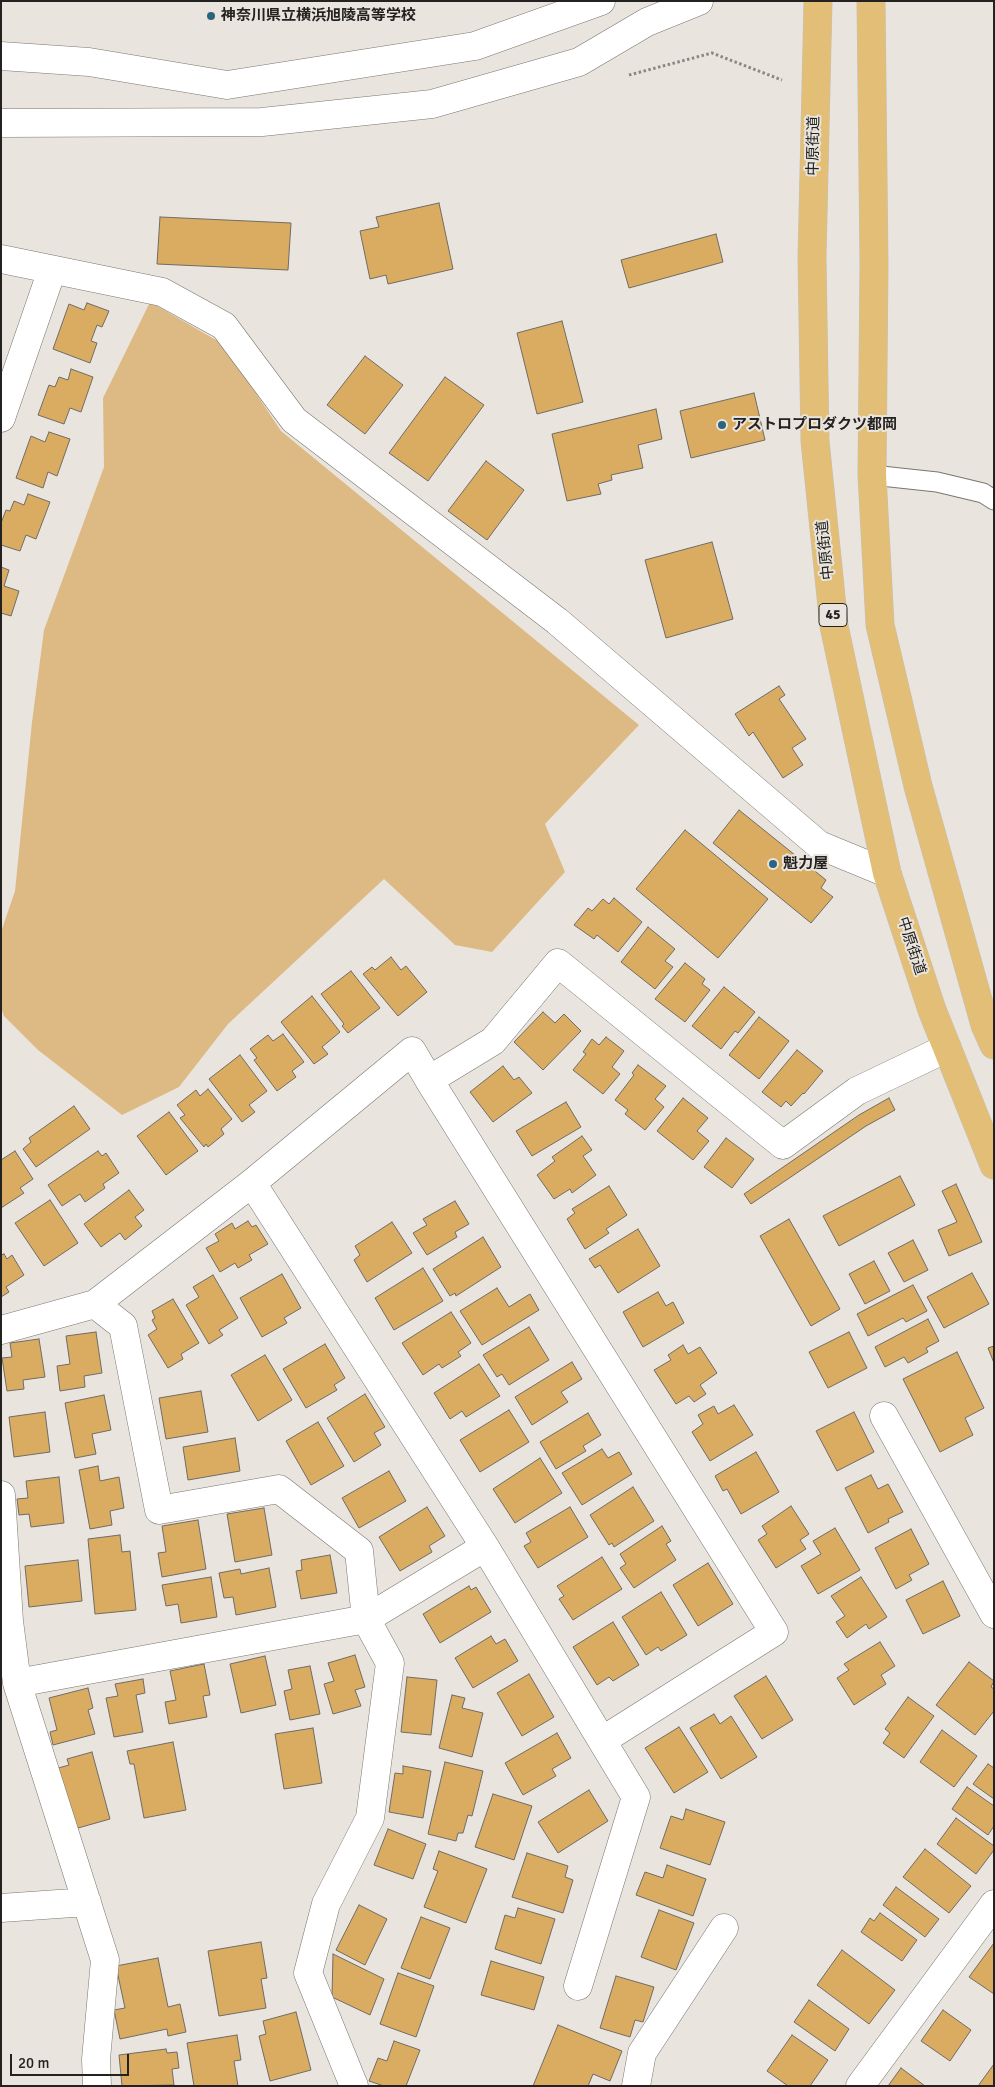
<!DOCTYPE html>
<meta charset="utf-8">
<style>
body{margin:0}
#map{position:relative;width:995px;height:2087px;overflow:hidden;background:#e9e5de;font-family:Signika,sans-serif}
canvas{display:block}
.frame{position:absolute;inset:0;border:2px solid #242220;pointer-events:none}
.scale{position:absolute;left:10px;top:2054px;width:119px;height:22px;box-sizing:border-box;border:2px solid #242220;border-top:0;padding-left:6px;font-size:15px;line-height:18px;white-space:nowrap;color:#242220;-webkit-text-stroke:4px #e9e5de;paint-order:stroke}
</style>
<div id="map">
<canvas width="995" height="2087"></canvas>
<div class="frame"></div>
<div class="scale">20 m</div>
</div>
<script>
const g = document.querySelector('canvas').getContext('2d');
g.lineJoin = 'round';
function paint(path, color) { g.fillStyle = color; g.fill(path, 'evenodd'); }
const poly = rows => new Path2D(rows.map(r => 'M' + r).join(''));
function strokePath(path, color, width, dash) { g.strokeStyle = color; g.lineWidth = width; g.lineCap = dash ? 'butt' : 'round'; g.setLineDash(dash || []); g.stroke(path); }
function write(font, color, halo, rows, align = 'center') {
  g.font = font + ' Signika,"Noto Sans JP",sans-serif'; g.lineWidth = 4; g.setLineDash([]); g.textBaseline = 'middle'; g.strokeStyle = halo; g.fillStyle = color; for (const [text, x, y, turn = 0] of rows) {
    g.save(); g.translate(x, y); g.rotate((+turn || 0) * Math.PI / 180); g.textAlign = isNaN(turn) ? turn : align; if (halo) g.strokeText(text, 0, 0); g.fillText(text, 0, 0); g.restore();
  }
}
paint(poly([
 [150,302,223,344,281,431,639,725,545,824,565,872,492,952,455,945,384,879,228,1024,179,1087,122,1115,38,1050,4,1016,1,1008,1,932,15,891,32,722,44,630,104,467,103,398]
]), '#ddba84');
const building = poly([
 [439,203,453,269,388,284,386,275,370,279,360,231,379,227,376,217,439,203],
 [160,217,291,223,288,270,157,264,160,217],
 [716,234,723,262,629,288,621,260,716,234],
 [87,303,109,311,102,327,97,325,91,341,97,343,90,363,53,349,69,304,84,310,87,303],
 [562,321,583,402,537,414,517,333,562,321],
 [365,356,403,385,365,434,327,405,365,356],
 [71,369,93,377,81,412,70,408,64,424,38,415,49,385,55,387,59,377,68,380,71,369],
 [445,377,484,405,428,481,389,453,445,377],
 [754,393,765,440,691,458,680,411,754,393],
 [656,409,662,439,638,445,643,468,611,475,612,480,598,484,601,494,567,501,552,434,656,409],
 [49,432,70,439,57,476,48,472,43,488,16,478,31,436,45,442,49,432],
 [486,461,524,490,487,540,448,511,486,461],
 [28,494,50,502,36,539,26,535,20,551,1,545,1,523,6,510,10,511,14,501,24,505,28,494],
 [712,542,733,619,666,638,645,560,712,542],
 [1,567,9,570,4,586,19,591,11,616,1,613,1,567],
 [779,686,785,695,779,699,806,739,792,748,803,765,783,778,753,732,749,736,735,714,779,686],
 [739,810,826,880,821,888,833,897,811,923,713,843,739,810],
 [685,830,768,899,718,958,636,889,685,830],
 [614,898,642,922,618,952,597,935,594,939,574,925,588,908,592,911,603,899,609,904,614,898],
 [648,927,675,949,665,961,673,967,655,989,621,962,648,927],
 [391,957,401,970,406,966,427,992,398,1016,363,974,372,967,375,970,391,957],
 [685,963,705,979,702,984,710,990,685,1022,655,999,685,963],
 [351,971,380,1008,348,1033,342,1026,344,1024,321,994,351,971],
 [724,987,755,1012,738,1033,735,1031,721,1049,692,1026,724,987],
 [312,996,340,1032,322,1047,328,1054,314,1064,281,1022,312,996],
 [543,1012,555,1023,564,1014,581,1031,543,1070,514,1042,543,1012],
 [759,1017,789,1041,759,1079,729,1055,759,1017],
 [283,1034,304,1062,292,1071,296,1077,277,1091,254,1060,257,1058,250,1049,268,1035,273,1041,283,1034],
 [606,1037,624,1051,612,1067,620,1074,603,1094,573,1070,586,1054,583,1052,592,1039,599,1045,606,1037],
 [797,1050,823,1071,804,1094,803,1093,791,1106,786,1101,781,1107,762,1092,797,1050],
 [240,1055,267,1091,249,1105,255,1112,242,1122,209,1079,240,1055],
 [638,1065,666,1086,655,1099,664,1107,645,1130,625,1114,628,1110,615,1100,634,1075,632,1073,638,1065],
 [503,1066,514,1080,519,1077,532,1093,493,1122,470,1092,503,1066],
 [208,1089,232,1119,221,1129,224,1134,208,1147,206,1144,204,1147,180,1118,185,1115,177,1105,196,1090,200,1096,208,1089],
 [683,1098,708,1118,697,1131,709,1141,693,1160,657,1131,683,1098],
 [889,1098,895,1110,866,1126,751,1204,744,1194,859,1115,889,1098],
 [566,1102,581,1127,532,1156,516,1131,566,1102],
 [74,1106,90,1129,36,1167,23,1149,31,1142,29,1138,74,1106],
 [169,1112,198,1151,166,1175,137,1136,169,1112],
 [582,1136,592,1150,583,1156,596,1175,572,1193,570,1189,554,1199,537,1175,555,1161,552,1157,582,1136],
 [726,1138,754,1159,732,1188,704,1167,726,1138],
 [15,1151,33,1179,20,1188,24,1193,1,1208,1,1160,15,1151],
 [98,1151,102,1156,106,1153,119,1173,103,1184,105,1188,85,1202,80,1194,62,1206,48,1185,98,1151],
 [900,1176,915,1205,839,1246,823,1216,900,1176],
 [956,1184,982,1242,949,1256,938,1230,957,1222,942,1191,956,1184],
 [609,1186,627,1215,606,1229,609,1233,585,1249,567,1219,575,1213,572,1209,609,1186],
 [129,1190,144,1210,135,1217,142,1226,125,1240,120,1233,101,1247,84,1224,129,1190],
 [50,1200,78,1243,44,1266,15,1223,50,1200],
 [455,1201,469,1224,455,1232,457,1237,427,1255,413,1233,427,1225,423,1219,455,1201],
 [789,1219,840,1309,811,1326,760,1236,789,1219],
 [248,1221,252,1227,256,1225,268,1244,249,1255,252,1260,238,1268,235,1263,220,1272,206,1248,219,1241,215,1234,232,1223,235,1229,248,1221],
 [392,1222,412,1253,367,1282,354,1260,360,1255,355,1246,392,1222],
 [638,1229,660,1266,618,1293,600,1265,595,1268,589,1259,638,1229],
 [483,1237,501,1267,456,1296,455,1293,450,1296,433,1269,483,1237],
 [913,1240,928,1270,904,1282,888,1253,913,1240],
 [4,1254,7,1259,12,1255,24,1275,6,1287,9,1292,1,1297,1,1255,4,1254],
 [874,1261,890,1291,865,1304,849,1274,874,1261],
 [423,1268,443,1301,394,1330,375,1298,423,1268],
 [972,1273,989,1304,944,1328,927,1297,972,1273],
 [282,1274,301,1308,284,1318,287,1323,262,1337,240,1298,282,1274],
 [213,1275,238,1318,219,1330,223,1335,209,1344,186,1305,199,1297,193,1287,213,1275],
 [913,1285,927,1311,906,1322,903,1318,868,1336,857,1314,913,1285],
 [497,1288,509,1307,530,1294,539,1310,482,1345,460,1311,497,1288],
 [658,1292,666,1306,673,1302,684,1323,643,1347,623,1312,658,1292],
 [173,1299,199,1343,181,1354,183,1359,168,1368,148,1335,157,1329,152,1320,155,1318,152,1311,173,1299],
 [451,1312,471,1343,458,1352,461,1356,442,1368,439,1364,423,1375,402,1343,451,1312],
 [928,1319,939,1341,926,1348,928,1352,908,1363,904,1357,885,1367,875,1347,928,1319],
 [529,1327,549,1360,509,1385,502,1374,497,1377,483,1355,529,1327],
 [96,1332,102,1373,84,1376,85,1387,60,1391,57,1366,70,1364,66,1336,96,1332],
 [849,1332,867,1368,828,1388,809,1352,849,1332],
 [39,1339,45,1377,23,1380,24,1389,7,1391,2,1358,12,1357,10,1343,39,1339],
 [325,1344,345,1378,334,1385,337,1390,306,1408,283,1369,325,1344],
 [683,1345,688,1354,700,1347,717,1373,700,1385,706,1394,694,1402,689,1396,676,1404,654,1370,671,1360,668,1355,683,1345],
 [994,1346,994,1363,988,1348,994,1346],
 [957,1352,984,1408,965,1418,973,1435,940,1452,903,1379,957,1352],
 [265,1355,292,1400,258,1421,231,1375,265,1355],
 [572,1362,582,1379,561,1392,568,1402,532,1425,515,1397,572,1362],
 [479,1364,500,1396,466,1417,462,1411,450,1419,434,1393,479,1364],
 [201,1391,208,1432,166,1439,159,1398,201,1391],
 [365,1394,385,1427,374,1433,381,1445,354,1462,327,1418,365,1394],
 [104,1395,111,1430,92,1434,96,1454,75,1458,65,1403,104,1395],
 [734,1405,753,1435,710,1461,692,1432,703,1424,698,1415,714,1406,718,1414,734,1405],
 [509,1410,529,1442,480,1472,460,1440,509,1410],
 [45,1412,50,1452,14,1457,9,1417,45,1412],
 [854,1412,874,1452,837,1471,816,1431,854,1412],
 [588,1413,601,1435,583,1446,586,1451,556,1469,540,1442,588,1413],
 [318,1422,344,1466,311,1485,286,1441,318,1422],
 [235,1438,240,1471,188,1480,183,1447,235,1438],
 [602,1449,608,1458,619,1452,632,1474,582,1505,562,1473,602,1449],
 [756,1452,779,1492,741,1514,727,1489,723,1491,715,1476,756,1452],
 [540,1458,562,1493,515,1523,493,1489,540,1458],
 [98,1466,100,1481,119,1477,124,1508,110,1511,112,1525,90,1529,79,1470,98,1466],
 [389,1471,406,1501,359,1528,342,1498,389,1471],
 [871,1475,878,1489,888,1484,903,1512,888,1519,889,1522,868,1533,845,1488,871,1475],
 [59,1477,64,1523,31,1527,29,1514,19,1515,17,1499,28,1498,26,1481,59,1477],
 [633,1487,654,1521,614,1547,612,1543,609,1545,590,1515,633,1487],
 [791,1506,809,1534,800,1540,806,1549,776,1568,758,1540,767,1534,762,1526,791,1506],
 [427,1507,445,1536,429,1546,432,1552,400,1571,379,1537,427,1507],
 [570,1507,588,1537,538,1568,524,1546,531,1542,526,1533,570,1507],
 [264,1508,272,1555,235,1562,227,1514,264,1508],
 [198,1520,206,1569,162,1577,158,1553,166,1552,162,1526,198,1520],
 [662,1526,671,1541,666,1544,676,1560,634,1588,620,1568,626,1564,620,1554,662,1526],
 [835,1528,860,1570,818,1594,801,1566,821,1554,813,1541,835,1528],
 [911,1529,929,1564,909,1575,912,1580,896,1589,875,1548,911,1529],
 [120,1535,122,1552,130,1551,136,1610,95,1614,88,1539,120,1535],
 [330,1555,337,1593,301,1599,296,1571,302,1570,301,1560,330,1555],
 [602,1557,622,1589,573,1620,559,1599,564,1596,557,1586,602,1557],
 [78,1560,82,1601,29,1607,25,1566,78,1560],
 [708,1563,733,1604,698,1626,673,1585,708,1563],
 [269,1568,276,1607,236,1615,233,1597,224,1598,219,1573,240,1569,241,1574,269,1568],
 [211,1577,217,1617,181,1623,178,1604,166,1606,162,1585,211,1577],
 [861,1577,887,1617,869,1629,866,1624,847,1638,836,1622,845,1616,831,1596,861,1577],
 [943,1581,960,1616,923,1634,906,1600,943,1581],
 [469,1586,471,1590,476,1587,491,1612,440,1643,423,1614,469,1586],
 [661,1592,687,1635,661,1651,658,1647,646,1655,622,1617,661,1592],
 [613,1622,639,1665,613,1681,609,1677,597,1685,573,1647,613,1622],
 [491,1636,496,1644,505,1639,518,1661,473,1688,455,1658,491,1636],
 [880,1642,895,1666,881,1675,886,1684,854,1705,837,1678,849,1670,844,1664,880,1642],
 [355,1655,365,1687,355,1690,361,1706,333,1714,324,1684,334,1681,328,1663,355,1655],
 [265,1656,276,1705,241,1713,230,1664,265,1656],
 [969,1662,994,1681,991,1687,994,1689,994,1711,975,1735,936,1705,969,1662],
 [204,1664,210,1695,203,1696,207,1717,169,1724,165,1702,176,1700,170,1671,204,1664],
 [310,1666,320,1714,290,1720,284,1691,292,1689,288,1670,310,1666],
 [529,1674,554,1717,522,1736,497,1693,529,1674],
 [766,1676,793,1720,762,1739,734,1696,766,1676],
 [407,1677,437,1680,431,1735,401,1732,407,1677],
 [143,1679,145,1693,136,1695,143,1732,114,1737,106,1698,118,1696,115,1684,143,1679],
 [88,1688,93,1708,88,1710,95,1734,53,1745,50,1732,57,1730,49,1698,88,1688],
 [452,1695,465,1698,462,1708,483,1713,472,1757,439,1748,452,1695],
 [908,1697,934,1716,904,1758,883,1743,890,1733,885,1729,908,1697],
 [714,1714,720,1724,731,1716,757,1757,721,1779,690,1728,714,1714],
 [679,1727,708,1772,674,1793,645,1748,679,1727],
 [313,1728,322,1783,284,1789,275,1734,313,1728],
 [942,1730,977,1756,954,1787,920,1762,942,1730],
 [557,1733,571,1758,552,1769,556,1776,523,1795,505,1763,557,1733],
 [173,1742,186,1810,144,1818,134,1764,130,1764,127,1751,173,1742],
 [92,1752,110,1819,71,1830,55,1769,69,1765,67,1759,92,1752],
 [445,1762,483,1771,472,1816,468,1815,463,1833,458,1833,456,1841,428,1834,445,1762],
 [988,1764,994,1768,994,1799,973,1784,988,1764],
 [403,1766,431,1771,423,1818,389,1812,395,1773,403,1774,403,1766],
 [967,1787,994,1806,994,1826,988,1835,952,1809,967,1787],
 [589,1790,608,1821,558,1853,538,1822,589,1790],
 [493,1794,532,1806,514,1860,475,1847,493,1794],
 [686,1809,725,1822,710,1865,660,1848,671,1816,683,1820,686,1809],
 [956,1818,994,1846,994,1850,976,1874,937,1844,956,1818],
 [388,1829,426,1844,413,1879,374,1865,388,1829],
 [925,1849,971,1886,949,1913,903,1877,925,1849],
 [439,1851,487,1869,466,1923,424,1907,438,1871,433,1869,439,1851],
 [527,1853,568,1866,565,1877,573,1880,563,1913,512,1897,527,1853],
 [667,1865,706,1879,693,1916,636,1895,645,1872,663,1878,667,1865],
 [896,1887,939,1919,925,1937,883,1905,896,1887],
 [359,1905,387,1919,365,1965,336,1950,359,1905],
 [518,1908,555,1919,541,1964,495,1949,505,1915,515,1918,518,1908],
 [659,1910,694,1923,676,1970,641,1957,659,1910],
 [880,1913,917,1940,902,1961,861,1932,870,1918,874,1921,880,1913],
 [421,1917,450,1928,430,1979,401,1968,421,1917],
 [261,1942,267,1978,261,1979,266,2008,219,2016,208,1951,261,1942],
 [994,1943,994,1994,969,1977,994,1943],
 [842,1950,895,1990,869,2024,817,1985,842,1950],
 [333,1954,384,1979,370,2015,332,1997,333,1954],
 [158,1958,168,2007,180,2004,186,2032,168,2036,167,2029,120,2039,114,2010,125,2008,116,1966,158,1958],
 [491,1961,544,1977,534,2010,481,1995,491,1961],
 [398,1973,434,1986,416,2037,380,2024,398,1973],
 [616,1976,654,1987,643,2022,635,2020,630,2037,600,2028,616,1976],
 [809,2000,849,2029,835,2051,794,2022,809,2000],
 [943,2010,971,2030,950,2061,921,2041,943,2010],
 [296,2012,311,2070,270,2081,259,2036,266,2034,263,2021,296,2012],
 [558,2025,622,2051,610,2081,593,2074,588,2086,533,2086,558,2025],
 [237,2035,241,2060,234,2061,238,2086,194,2086,187,2043,237,2035],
 [792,2035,828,2060,810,2086,788,2086,767,2071,792,2035],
 [394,2041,420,2050,406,2086,384,2086,369,2081,378,2058,387,2061,394,2041],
 [166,2049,167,2053,177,2052,179,2068,172,2069,174,2085,122,2086,119,2055,166,2049],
 [994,2064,994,2086,978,2086,994,2064],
 [901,2068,925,2086,888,2086,901,2068]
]);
paint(building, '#daac61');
strokePath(building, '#6f6b64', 1);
const service = poly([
 [872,475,937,482,983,493,994,500]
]);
const pedestrian = poly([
 [1,123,262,122,432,104,579,62,647,22,699,1]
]);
const minor = poly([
 [1,56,89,62,227,85,475,46,601,1],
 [1,259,162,292,224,326,294,420,557,621,819,845,887,873],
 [1,418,52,270],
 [429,1080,412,1051,252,1183,485,1547],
 [95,1304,252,1183],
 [1,1330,95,1304,123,1326,159,1510,279,1489,359,1551,366,1619,390,1663,370,1818,326,1904,308,1973,354,2086],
 [884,1416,994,1614],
 [1,1495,9,1621,17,1683,105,1960,96,2059,97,2086],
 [17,1683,366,1619,485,1547,636,1797,578,1986],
 [603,1740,774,1632,429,1080,493,1041,558,963,783,1145,857,1091,947,1048],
 [1,1908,87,1902],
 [636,2086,642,2053,724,1928],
 [860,2086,994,1904]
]);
const primary = poly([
 [818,1,812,258,815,441,834,626,887,873,932,1010,994,1165],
 [871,1,874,264,872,475,880,625,918,786,985,1025,994,1045]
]);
strokePath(service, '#7a7670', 21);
strokePath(pedestrian, '#7a7670', 29);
strokePath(minor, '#7a7670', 29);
strokePath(primary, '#c2c1c1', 29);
strokePath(poly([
 [629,75,712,53,782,80]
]), '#8b8883', 3, [2.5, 2.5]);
strokePath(service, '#fff', 19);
strokePath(pedestrian, '#fff', 28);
strokePath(minor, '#fff', 28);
strokePath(primary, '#e2be77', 28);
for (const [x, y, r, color] of [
 [211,16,5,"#2a657d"],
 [722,425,5,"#2a657d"],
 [773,864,5,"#2a657d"]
]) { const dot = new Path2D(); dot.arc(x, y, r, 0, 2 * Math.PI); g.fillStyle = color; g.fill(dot); strokePath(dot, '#e9e5de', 2); }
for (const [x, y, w] of [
 [833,615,28]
]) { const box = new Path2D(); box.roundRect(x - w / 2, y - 11.5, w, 23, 4); g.fillStyle = '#e9e5de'; g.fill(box); strokePath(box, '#242220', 1); }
write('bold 14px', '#242220', null, [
 ["45",833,615]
]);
write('bold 15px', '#242220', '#e9e5de', [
 ["神奈川県立横浜旭陵高等学校",221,16],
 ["アストロプロダクツ都岡",732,425],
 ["魁力屋",783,864]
], 'left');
write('15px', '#242220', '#e9e5de', [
 ["中原街道",814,146,-89],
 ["中原街道",826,550,-96],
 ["中原街道",911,946,72]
]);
</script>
